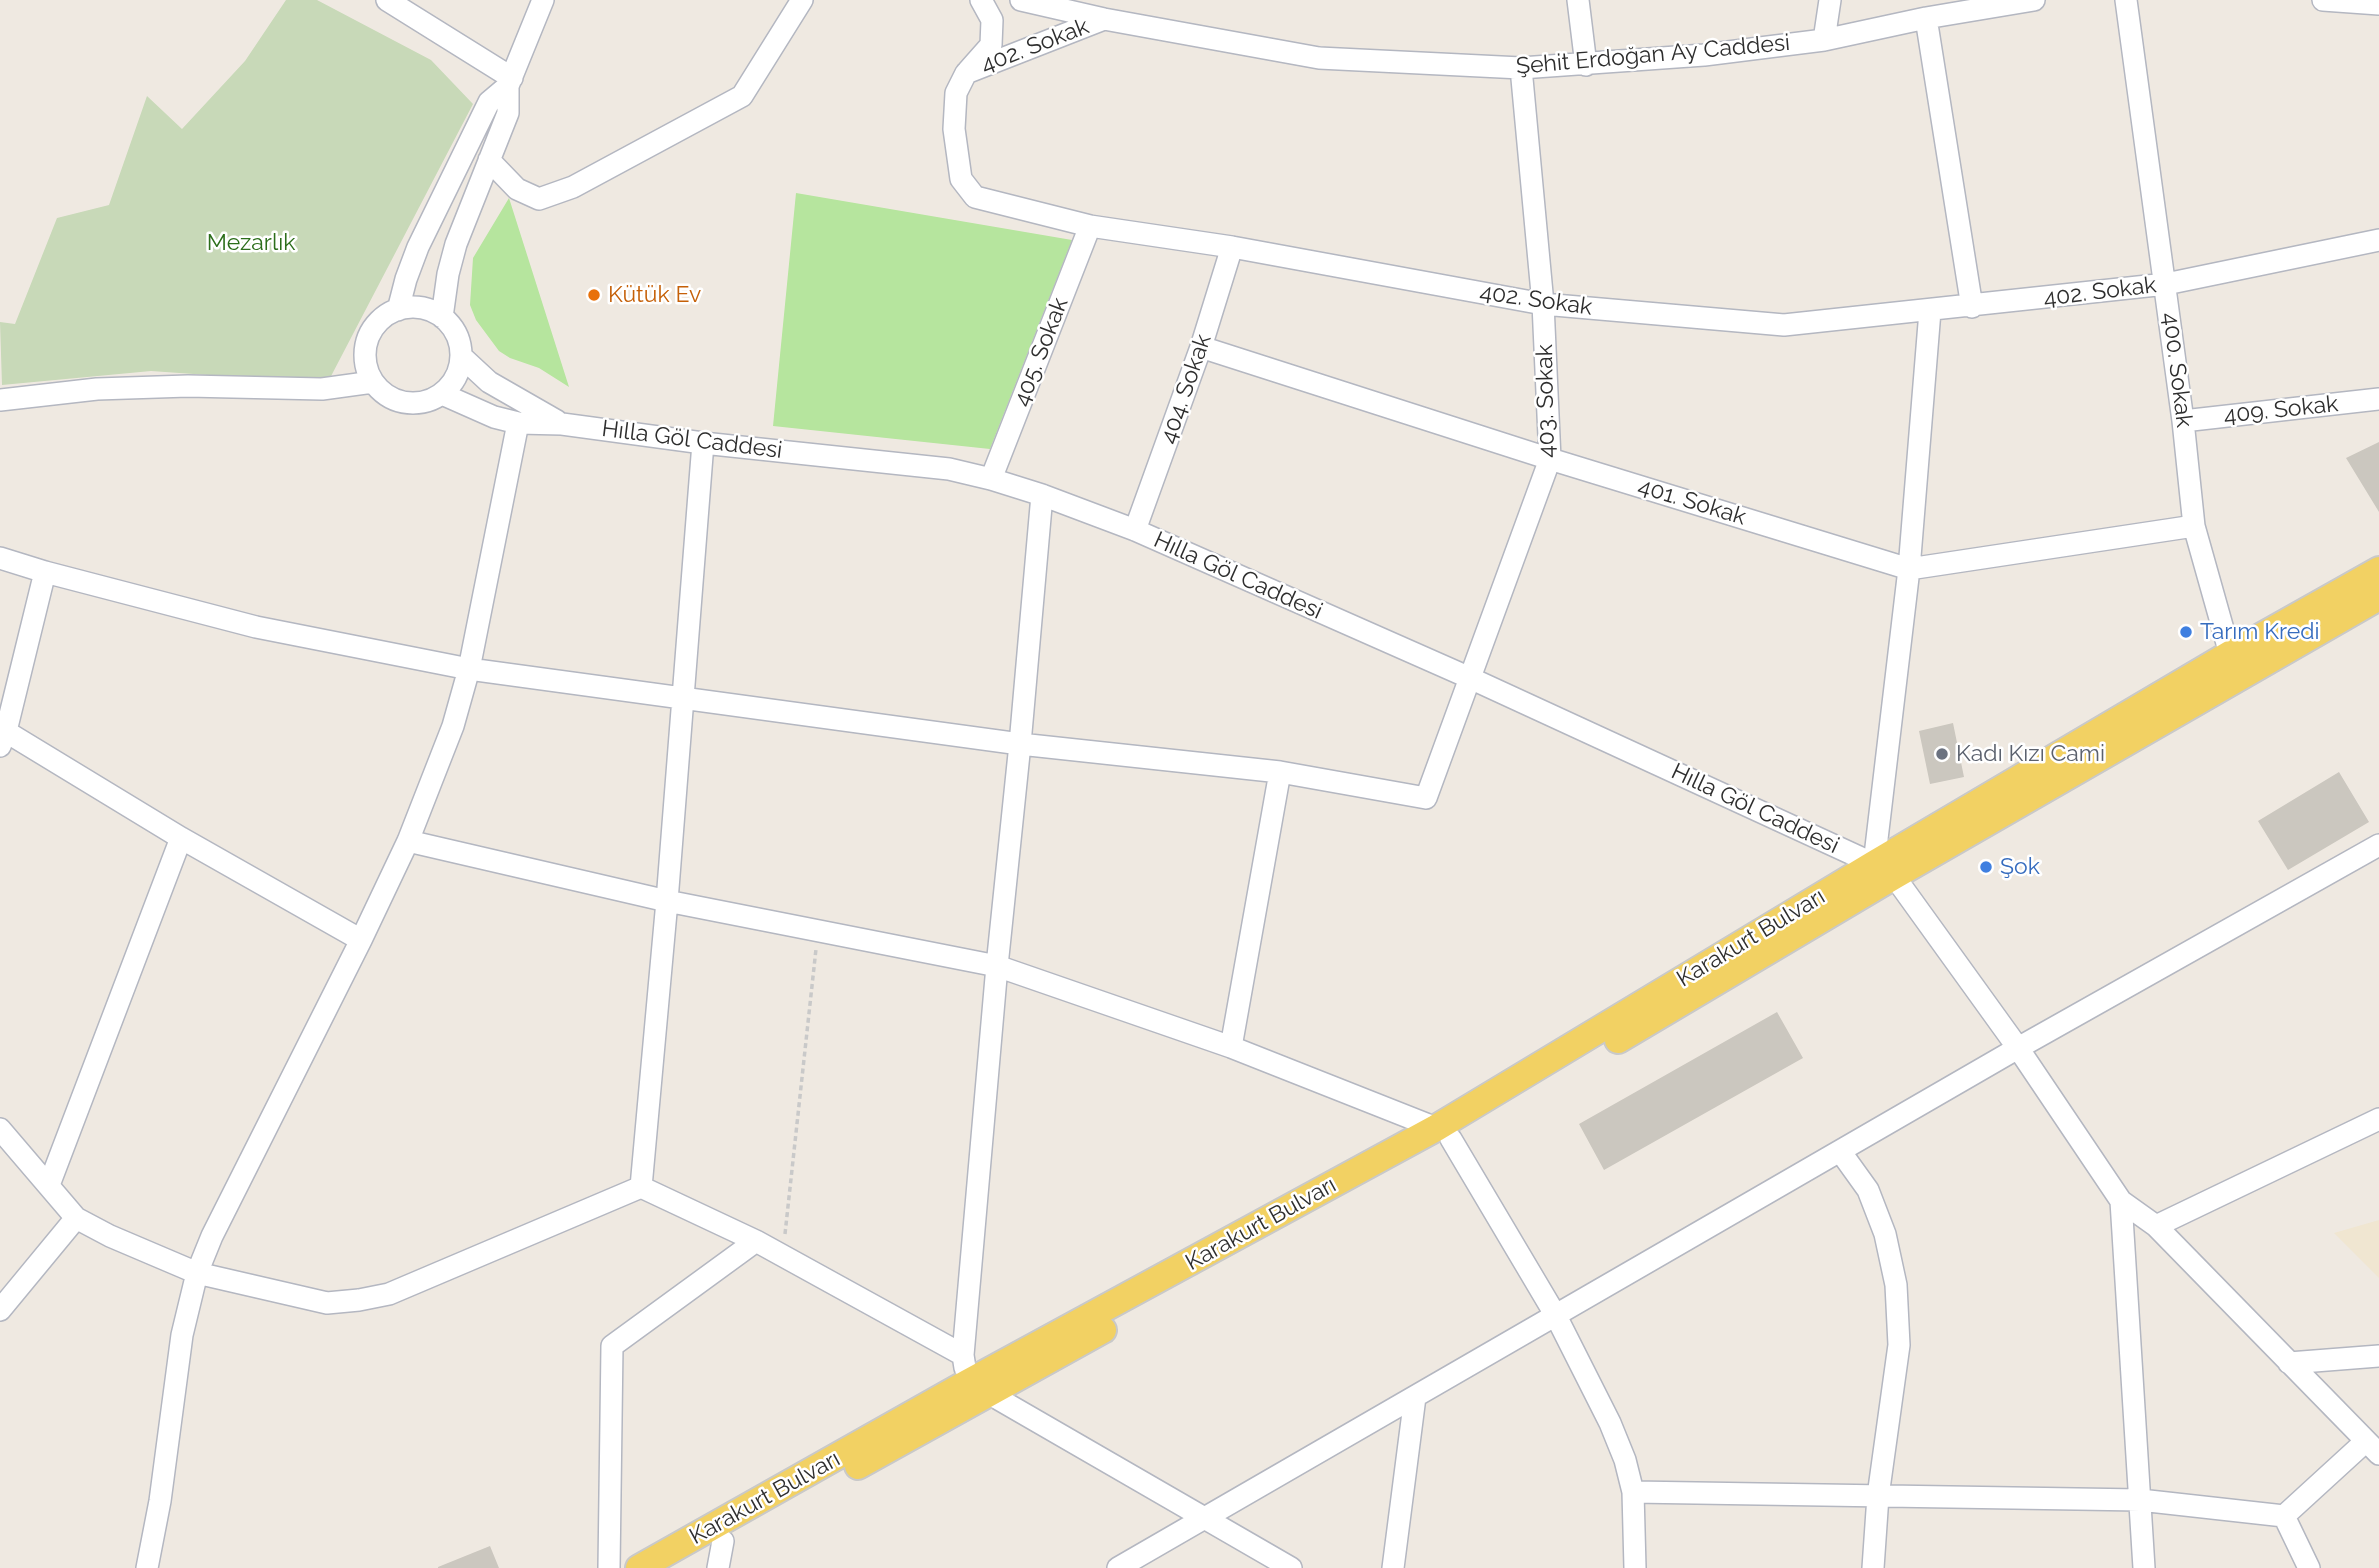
<!DOCTYPE html>
<meta charset="utf-8">
<style>
body{margin:0}
canvas{display:block;background:#efe9e1}
</style>
<canvas width="2379" height="1568"></canvas>
<script>
const g = document.querySelector('canvas').getContext('2d');
g.lineJoin = 'round';
function paint(path, color) { g.fillStyle = color; g.fill(path, 'evenodd'); }
const poly = rows => new Path2D(rows.map(r => 'M' + r).join(''));
function strokePath(path, color, width, dash) { g.strokeStyle = color; g.lineWidth = width; g.lineCap = dash ? 'butt' : 'round'; g.setLineDash(dash || []); g.stroke(path); }
function write(font, color, halo, rows, align = 'center') {
  g.font = font + ' Raleway,sans-serif'; g.lineWidth = 5; g.setLineDash([]); g.textBaseline = 'middle'; g.strokeStyle = halo; g.fillStyle = color; for (const [text, x, y, turn = 0] of rows) {
    g.save(); g.translate(x, y); g.rotate((+turn || 0) * Math.PI / 180); g.textAlign = isNaN(turn) ? turn : align; if (halo) g.strokeText(text, 0, 0); g.fillText(text, 0, 0); g.restore();
  }
}
paint(poly([
 [2379,1220,2379,1278,2334,1233]
]), '#f0e6d1');
paint(poly([
 [796,193,1072,240,990,449,773,426],
 [509,198,569,387,539,368,510,358,499,351,476,320,470,305,473,258]
]), '#b6e59e');
paint(poly([
 [286,0,317,0,431,60,473,104,329,380,222,376,151,371,2,385,0,322,15,324,57,218,109,205,147,96,182,129,245,61]
]), '#c8d9b8');
paint(poly([
 [2379,442,2379,512,2346,458],
 [1953,723,1964,777,1930,784,1919,731],
 [2339,772,2369,822,2288,870,2258,821],
 [1777,1012,1803,1058,1604,1170,1579,1124],
 [490,1546,499,1568,438,1568,438,1567]
]), '#cbc7bf');
const minor = poly([
 [387,0,512,78],
 [1021,0,1104,19,1319,58,1521,68,1704,55,1824,40,1926,18,2034,0],
 [1578,0,1586,65],
 [2126,0,2183,421,2194,526,2230,654],
 [2323,0,2379,4],
 [1926,18,1972,307],
 [1104,19,966,73,956,93,954,129,961,179,975,197,1090,226,1232,247,1543,304,1784,325,2166,284,2379,240],
 [1824,40,1830,0],
 [968,71,991,45,992,20,981,0],
 [489,160,517,189,539,199,573,187,742,96,802,0],
 '365 355a48 48 0 1 1 96 0a48 48 0 1 1-96 0Z',
 [398,310,406,279,418,247,489,102,508,86],
 [442,317,448,274,456,244,508,113,508,86,543,0],
 [1201,347,1550,459,1909,569,2194,526],
 [462,357,489,382,557,421],
 [442,394,494,417,518,423,562,424,703,443,949,469,991,479,1042,495,1135,530,1470,678,1874,864,1894,876,2018,1048,2121,1201,2144,1568],
 [0,400,97,389,188,386,322,389,373,382],
 [2183,421,2379,399],
 [991,479,1090,226],
 [1135,530,1201,347,1232,247],
 [0,558,45,572,256,627,469,669,1020,744,1280,772,1426,798,1550,459,1543,304,1521,68],
 [0,728,181,838,361,940],
 [0,746,6,731,45,572],
 [408,841,667,901,997,966,1231,1047,1436,1128],
 [1874,864,1909,569,1930,311],
 [1231,1047,1280,772],
 [0,1129,76,1218,110,1236,197,1273,327,1303,359,1300,389,1294,641,1187,756,1241,963,1355],
 [1451,1139,1556,1316,1610,1423,1625,1460,1633,1492,1635,1568],
 [1840,1151,1868,1190,1885,1234,1896,1285,1899,1345,1878,1496,1873,1568],
 [49,1185,181,838],
 [641,1187,667,901,703,443],
 [2121,1201,2156,1226,2379,1454],
 [2156,1226,2379,1119],
 [0,1310,76,1218],
 [2289,1363,2379,1356],
 [965,1368,963,1355,997,966,1020,744,1042,495],
 [988,1393,1291,1568],
 [1633,1492,2140,1500,2284,1516,2366,1441],
 [2284,1516,2309,1568],
 [147,1568,160,1501,182,1335,197,1273,212,1236,361,940,408,841,453,726,469,669,518,423],
 [609,1568,612,1346,756,1241],
 [718,1568,723,1541],
 [1118,1568,2018,1048,2379,845],
 [1393,1568,1415,1397]
]);
const major = poly([
 [1618,1040,1894,876,2379,597],
 [858,1466,1103,1330],
 [639,1568,967,1383,1436,1128,1874,864,2230,654,2379,570]
]);
strokePath(minor, '#b4b7c1', 24);
strokePath(major, '#c9c9c9', 30);
strokePath(poly([
 [785,1234,816,949]
]), '#c9c9c9', 3.5, [5, 3.5]);
strokePath(minor, '#fff', 21);
strokePath(major, '#f2d163', 26);
for (const [x, y, r, color] of [
 [594,295,7,"#e8710a"],
 [2186,632,7,"#3f7fe0"],
 [1942,754,7,"#6b7280"],
 [1986,867,7,"#3f7fe0"]
]) { const dot = new Path2D(); dot.arc(x, y, r, 0, 2 * Math.PI); g.fillStyle = color; g.fill(dot); strokePath(dot, '#fff', 2.5); }
write('23px', '#2e2e2e', '#fff', [
 ["402. Sokak",1035,46,-21],
 ["Şehit Erdoğan Ay Caddesi",1653,55,-5],
 ["402. Sokak",2100,292,-7],
 ["402. Sokak",1536,300,8],
 ["405. Sokak",1041,352,-69],
 ["400. Sokak",2177,370,83],
 ["404. Sokak",1186,389,-71],
 ["403. Sokak",1546,401,-91],
 ["409. Sokak",2281,410,-6],
 ["Hılla Göl Caddesi",692,440,7],
 ["401. Sokak",1692,502,17],
 ["Hılla Göl Caddesi",1238,576,24],
 ["Hılla Göl Caddesi",1755,809,25],
 ["Karakurt Bulvarı",1751,938,-31],
 ["Karakurt Bulvarı",1261,1224,-29],
 ["Karakurt Bulvarı",765,1498,-29]
]);
write('23px', '#2c6e1b', '#fff', [
 ["Mezarlık",251,243]
]);
write('23px', '#c56008', '#fff', [
 ["Kütük Ev",608,295]
], 'left');
write('23px', '#366cbe', '#fff', [
 ["Tarım Kredi",2200,632],
 ["Şok",2000,867]
], 'left');
write('23px', '#5b616d', '#fff', [
 ["Kadı Kızı Cami",1956,754]
], 'left');
</script>
